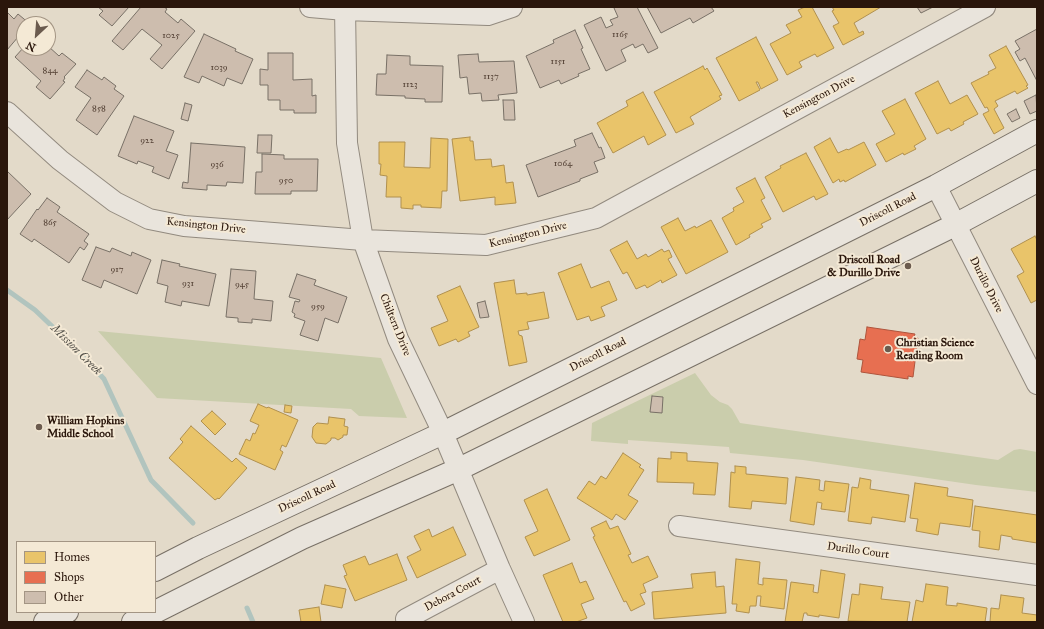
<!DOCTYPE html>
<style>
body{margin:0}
#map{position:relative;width:1044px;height:629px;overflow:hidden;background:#e3dac9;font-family:"IM FELL Great Primer",serif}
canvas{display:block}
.frame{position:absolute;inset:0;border:8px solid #2a160b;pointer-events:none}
.legend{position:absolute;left:16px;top:541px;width:140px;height:72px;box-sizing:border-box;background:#f4e9d5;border:1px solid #a39584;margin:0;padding:5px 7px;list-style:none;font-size:12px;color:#2a160b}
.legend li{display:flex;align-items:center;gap:8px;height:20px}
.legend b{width:20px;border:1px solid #a39584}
.north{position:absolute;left:16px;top:16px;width:40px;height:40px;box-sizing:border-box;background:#f4e9d5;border:1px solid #a39584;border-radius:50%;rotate:206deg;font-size:11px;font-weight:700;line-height:16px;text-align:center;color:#2a160b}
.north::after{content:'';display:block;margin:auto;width:14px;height:18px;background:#6b5b4e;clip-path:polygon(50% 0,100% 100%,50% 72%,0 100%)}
</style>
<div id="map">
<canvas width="1044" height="629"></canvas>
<div class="frame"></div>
<ul class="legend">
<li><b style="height:11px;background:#e9c46a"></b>Homes</li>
<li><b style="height:11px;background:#e76f51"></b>Shops</li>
<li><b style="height:11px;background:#cdbdae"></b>Other</li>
</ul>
<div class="north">N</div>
</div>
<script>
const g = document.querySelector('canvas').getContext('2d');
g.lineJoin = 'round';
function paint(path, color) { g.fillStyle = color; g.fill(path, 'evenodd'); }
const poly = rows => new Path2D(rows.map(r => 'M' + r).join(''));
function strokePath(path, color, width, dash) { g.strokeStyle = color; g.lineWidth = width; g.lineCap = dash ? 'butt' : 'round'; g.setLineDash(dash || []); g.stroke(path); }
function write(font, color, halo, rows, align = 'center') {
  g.font = font + ' "IM FELL Great Primer",serif'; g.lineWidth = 4; g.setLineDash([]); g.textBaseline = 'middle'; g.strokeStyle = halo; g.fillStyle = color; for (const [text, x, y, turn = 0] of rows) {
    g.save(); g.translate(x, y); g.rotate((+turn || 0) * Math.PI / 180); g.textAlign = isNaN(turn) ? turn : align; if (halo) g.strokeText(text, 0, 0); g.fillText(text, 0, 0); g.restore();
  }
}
paint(poly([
 [98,331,381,358,407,418,359,416,351,409,157,398],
 [695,373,711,395,720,402,728,405,732,409,740,423,998,460,1014,450,1020,449,1037,452,1037,492,976,485,803,460,730,453,729,447,628,440,628,444,591,441,592,423]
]), '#cacdac');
const homes = poly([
 [805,7,812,7,834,48,817,57,815,54,799,62,802,67,787,75,770,44,791,33,786,25,802,17,798,10,805,7],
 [832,7,881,7,854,23,859,33,863,31,864,34,843,45,833,26,839,23,832,11,834,10,832,7],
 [756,37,778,80,761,89,758,82,756,82,760,90,739,101,716,58,756,37],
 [1006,46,1028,85,1026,86,1028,88,1017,94,1015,91,995,101,998,106,994,109,1004,128,994,134,983,114,989,111,987,107,985,108,971,83,989,74,988,72,996,68,989,55,1006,46],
 [703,66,705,70,707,68,722,95,719,96,721,99,690,117,694,124,676,133,654,92,703,66],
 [938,81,950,104,967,95,978,114,963,122,964,124,951,131,949,128,937,134,915,93,938,81],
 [643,92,666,135,648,145,644,136,613,153,597,123,628,106,626,101,643,92],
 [905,99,926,139,914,146,916,149,904,155,903,153,886,162,876,144,895,134,882,111,905,99],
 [470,137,470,141,473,141,475,160,491,159,492,167,504,165,506,183,513,182,516,203,495,205,495,197,460,201,452,139,470,137],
 [431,138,448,139,447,191,442,191,441,208,421,207,421,205,413,205,413,209,401,208,401,197,386,197,387,176,380,175,381,164,379,164,379,142,405,142,404,167,430,168,431,138],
 [830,138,838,153,847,149,848,150,864,142,876,165,845,182,844,180,840,182,839,179,833,183,814,147,830,138],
 [806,153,828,194,816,200,814,196,783,212,765,177,781,168,780,166,806,153],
 [755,178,765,198,761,200,771,219,761,224,763,227,749,235,750,237,736,245,722,218,734,211,733,208,744,202,736,188,755,178],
 [678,218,685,231,695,226,696,228,711,220,728,252,686,274,661,227,678,218],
 [1035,236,1037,240,1037,300,1031,303,1017,276,1024,272,1011,249,1035,236],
 [627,241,637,259,646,254,648,257,662,249,664,252,669,250,672,257,668,259,677,275,662,283,661,280,647,288,645,285,636,289,627,272,623,274,610,250,627,241],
 [581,264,591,288,609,281,617,300,601,307,605,316,591,321,589,316,577,320,558,273,581,264],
 [514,280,516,294,527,293,527,295,544,292,549,318,527,322,529,329,518,331,519,335,522,336,527,362,509,366,494,283,514,280],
 [460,286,479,327,468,332,470,336,458,342,456,339,439,346,431,328,448,321,437,296,460,286],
 [258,404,267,408,268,407,298,420,286,447,282,445,280,450,283,452,275,470,239,454,246,439,250,441,253,433,255,434,259,425,250,421,258,404],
 [285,405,292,406,291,413,284,412,285,405],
 [212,411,226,424,215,435,201,421,212,411],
 [329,417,345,419,344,426,348,427,347,435,343,435,343,437,338,440,335,438,331,438,331,440,326,444,316,443,312,437,313,427,317,423,328,424,329,417],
 [191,426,232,462,236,458,247,468,219,499,218,498,215,500,169,458,183,442,180,439,191,426],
 [671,452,687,453,687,461,718,463,715,495,693,494,694,483,657,482,658,458,671,459,671,452],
 [623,453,641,465,639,467,644,470,628,495,638,501,625,520,616,514,612,520,577,498,589,481,595,485,601,476,606,479,623,453],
 [735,466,746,467,746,474,788,478,786,504,752,501,751,509,729,507,731,472,735,473,735,466],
 [796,477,820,480,819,490,824,491,825,481,849,484,845,512,821,509,822,503,817,502,814,525,790,521,796,477],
 [860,478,871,480,870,489,909,495,905,522,872,517,871,524,848,521,852,487,858,488,860,478],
 [915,483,948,488,947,496,973,500,970,527,940,523,938,535,916,531,918,519,910,518,915,483],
 [547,489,570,540,534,556,525,537,538,531,524,500,547,489],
 [975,506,1037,515,1037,543,1012,539,1012,537,1001,535,999,550,979,547,980,531,972,530,975,506],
 [606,521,610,529,618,526,631,554,628,555,632,563,648,556,658,577,643,584,646,592,640,594,645,604,631,611,626,601,624,602,593,537,595,536,591,528,606,521],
 [453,527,466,555,417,578,407,557,421,550,414,536,429,529,432,537,453,527],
 [397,554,407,580,355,601,344,576,347,575,343,565,365,556,369,565,397,554],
 [736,559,760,562,758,584,763,585,763,578,787,580,784,609,760,606,761,596,757,596,756,606,750,606,749,613,736,611,737,604,732,604,736,559],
 [572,563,580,583,586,581,594,599,581,604,587,618,576,622,563,622,543,575,572,563],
 [821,570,845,574,839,618,819,615,819,617,807,615,807,613,804,613,802,622,785,622,791,582,814,585,813,592,818,593,821,570],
 [715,572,716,587,724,586,726,613,654,619,652,592,693,588,691,574,715,572],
 [860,584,883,587,881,599,910,602,907,622,848,621,852,594,859,595,860,584],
 [926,584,948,587,946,605,957,606,957,603,987,608,985,622,912,622,916,600,923,602,926,584],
 [325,585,346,589,342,608,321,604,325,585],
 [1001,595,1024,598,1022,613,1037,615,1037,622,990,622,991,608,999,609,1001,595],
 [319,607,321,622,301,622,299,610,319,607]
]);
paint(homes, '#e9c46a');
strokePath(homes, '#b0904e', 1);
const shops = poly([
 [867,327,915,334,914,337,918,338,913,377,908,376,908,379,861,372,863,360,857,359,860,339,865,340,867,327]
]);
paint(shops, '#e76f51');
strokePath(shops, '#ae543c', 1);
strokePath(poly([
 [7,290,35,310,80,353,104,379,151,480,193,523],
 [247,608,253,622]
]), '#b1c4be', 5);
const building = poly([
 [98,7,129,7,112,26,99,15,103,11,98,7],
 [141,7,164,7,167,9,165,12,178,23,181,19,195,31,162,69,150,59,162,45,142,29,123,50,112,41,141,7],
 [616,7,637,7,658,48,648,53,643,44,635,48,633,44,621,50,626,61,606,71,584,25,601,17,606,28,613,25,610,20,618,17,614,8,616,7],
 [647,7,711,7,714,11,693,23,690,18,661,33,647,7],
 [917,7,933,7,921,13,917,7],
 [7,12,14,19,18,14,30,24,24,24,24,30,7,50,7,12],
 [1037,29,1037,81,1025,58,1020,61,1015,52,1020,49,1015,41,1037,29],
 [575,30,583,48,581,49,590,69,578,74,579,76,561,84,559,80,540,88,526,56,554,43,553,40,575,30],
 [204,34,236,49,235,51,253,59,242,84,227,78,224,86,202,76,199,83,184,77,204,34],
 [48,46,59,56,62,53,76,64,64,77,65,78,63,81,65,82,50,99,36,87,41,81,15,57,24,47,24,48,48,48,48,46],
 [268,53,293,53,293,80,312,79,312,96,316,95,316,113,294,113,294,110,280,110,280,100,268,100,268,85,260,85,260,69,268,70,268,53],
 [478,54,479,62,514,61,517,93,498,95,499,100,482,101,481,93,469,94,467,77,460,78,458,55,478,54],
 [387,55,410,56,410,65,443,66,442,102,425,102,425,99,405,98,405,96,376,95,377,74,386,74,387,55],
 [87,70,102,80,104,77,116,86,114,89,124,96,97,135,76,120,91,98,75,87,87,70],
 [1036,95,1037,111,1030,114,1024,101,1036,95],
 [503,100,514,100,515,120,504,120,503,100],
 [185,103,192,105,188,121,181,119,185,103],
 [1016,109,1020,118,1012,122,1007,114,1016,109],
 [134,116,174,131,166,151,178,155,169,179,152,172,154,167,138,161,137,164,118,156,134,116],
 [592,133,599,148,601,147,605,158,594,162,598,172,580,179,580,181,538,197,526,165,576,146,574,140,592,133],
 [258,135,272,135,271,153,257,153,258,135],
 [191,143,245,147,243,183,227,182,226,186,207,185,207,190,182,188,183,182,188,183,191,143],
 [262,154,284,155,284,159,318,159,317,191,291,191,291,194,255,194,256,172,262,172,262,154],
 [7,171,31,194,7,220,7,171],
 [47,198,60,207,57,212,89,234,84,241,88,244,84,250,80,247,69,263,34,239,32,242,20,234,37,209,38,210,47,198],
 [96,247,110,252,112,248,131,256,132,252,151,260,137,294,104,280,101,288,82,280,96,247],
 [162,260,180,264,179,266,216,274,209,306,182,301,181,306,165,302,168,286,157,283,162,260],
 [231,269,256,271,254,299,273,301,271,321,252,319,252,323,238,322,238,318,226,317,231,269],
 [297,274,316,280,314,285,347,297,338,323,325,318,318,341,300,335,305,321,294,317,295,314,292,312,295,301,299,302,300,300,289,297,297,274],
 [485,301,489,317,480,318,477,303,485,301],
 [652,396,663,397,662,413,650,412,652,396]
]);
paint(building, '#cdbdae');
strokePath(building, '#787066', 1);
const street = poly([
 [310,7,345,10,488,15,512,7],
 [345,7,347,143,363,240,398,339,443,433,500,569,524,622],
 [7,112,60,160,115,202,149,219,184,226,363,240,486,245,596,218,985,7],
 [936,186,1037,384],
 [679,526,1037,575],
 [406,619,500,569]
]);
const secondary = poly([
 [155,570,198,548,443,433,936,186,1037,131],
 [155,612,302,538,459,469,955,225,1037,181],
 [45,622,67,612],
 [133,622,154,612]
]);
strokePath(street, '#928a7f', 22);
strokePath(secondary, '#787066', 24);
strokePath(street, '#e9e4dc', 20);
strokePath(secondary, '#e9e4dc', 22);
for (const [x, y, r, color] of [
 [908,266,4,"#6b5b4e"],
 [888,349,4,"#6b5b4e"],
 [39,427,4,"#6b5b4e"]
]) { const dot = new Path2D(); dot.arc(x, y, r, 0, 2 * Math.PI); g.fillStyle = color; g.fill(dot); strokePath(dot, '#f4e9d5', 1.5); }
write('9px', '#534034', null, [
 ["1165",620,35],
 ["1025",171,36],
 ["1151",558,62],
 ["1039",219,68],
 ["844",50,71],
 ["1137",491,77],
 ["1123",410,85],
 ["858",99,109],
 ["922",147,141],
 ["1064",563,164],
 ["936",217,165],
 ["950",286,181],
 ["865",50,223],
 ["917",117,270],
 ["931",188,284],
 ["945",242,285],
 ["959",318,307]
]);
write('11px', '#2a160b', '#f4e9d5', [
 ["Kensington Drive",819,97,-28],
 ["Driscoll Road",888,210,-27],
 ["Kensington Drive",206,226,6],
 ["Kensington Drive",528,235,-14],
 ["Durillo Drive",986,285,63],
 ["Chiltern Drive",395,325,68],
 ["Driscoll Road",598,355,-27],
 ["Driscoll Road",307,497,-25],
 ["Durillo Court",858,551,8],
 ["Debora Court",453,594,-28]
]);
write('bold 11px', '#2a160b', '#f4e9d5', [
 ["Driscoll Road",900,260,"right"],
 ["& Durillo Drive",900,273,"right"],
 ["Christian Science",896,343],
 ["Reading Room",896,356],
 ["William Hopkins",47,421],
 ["Middle School",47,434]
], 'left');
write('italic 12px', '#524f48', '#f4e9d5', [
 ["Mission Creek",76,350,45]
]);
</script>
